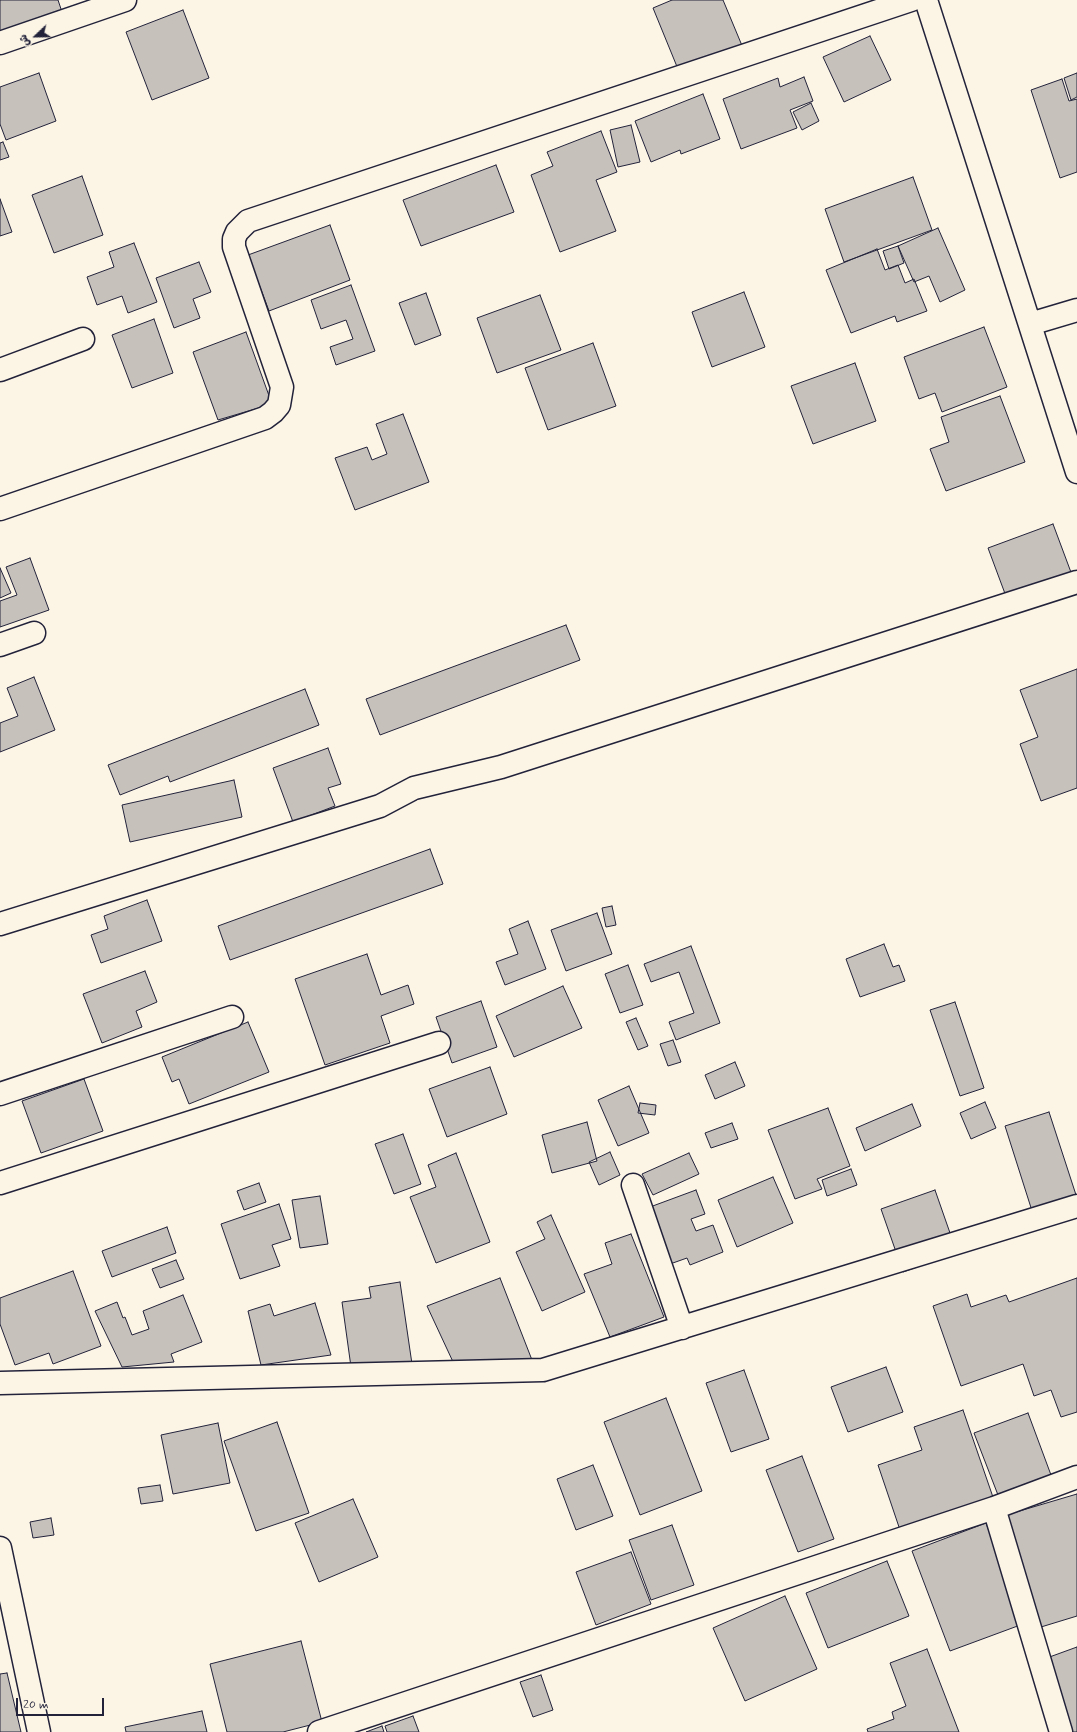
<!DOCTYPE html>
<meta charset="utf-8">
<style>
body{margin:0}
#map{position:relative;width:1077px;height:1732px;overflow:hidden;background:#fcf5e5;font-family:Mynerve,"Playpen Sans Arabic",sans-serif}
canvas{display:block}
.north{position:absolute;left:16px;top:16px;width:40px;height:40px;-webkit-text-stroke:3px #fcf5e5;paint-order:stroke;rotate:248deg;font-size:11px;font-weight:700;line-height:16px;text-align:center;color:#22223b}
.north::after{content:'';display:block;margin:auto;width:14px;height:18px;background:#22223b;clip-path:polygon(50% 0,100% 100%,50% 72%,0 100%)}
.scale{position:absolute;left:16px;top:1698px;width:88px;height:18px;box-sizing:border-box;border:2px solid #22223b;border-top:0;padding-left:5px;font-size:12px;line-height:14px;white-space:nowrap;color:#22223b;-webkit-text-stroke:3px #fcf5e5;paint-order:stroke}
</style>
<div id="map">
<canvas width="1077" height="1732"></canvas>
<div class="north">ش</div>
<div class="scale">20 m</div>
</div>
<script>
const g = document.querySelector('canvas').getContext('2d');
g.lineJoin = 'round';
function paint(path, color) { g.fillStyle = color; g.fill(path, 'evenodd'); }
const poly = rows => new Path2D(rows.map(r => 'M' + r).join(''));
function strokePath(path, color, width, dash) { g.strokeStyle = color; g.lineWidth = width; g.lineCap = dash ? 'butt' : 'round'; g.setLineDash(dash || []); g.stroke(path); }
const building = poly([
 [0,0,58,0,62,12,0,35,0,0],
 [672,0,723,0,743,48,680,74,653,8,672,0],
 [183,10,209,78,152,100,126,32,183,10],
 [870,36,891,80,844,102,823,57,870,36],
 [39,73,56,121,6,140,0,124,0,87,39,73],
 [1077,73,1077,97,1071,100,1064,78,1077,73],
 [804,77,813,101,790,110,797,128,741,149,723,99,778,78,780,87,804,77],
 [1062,79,1069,101,1077,99,1077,172,1060,178,1031,90,1062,79],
 [703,94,720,139,681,154,680,150,651,162,635,121,703,94],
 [811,103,819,121,802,130,793,112,811,103],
 [631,125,640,162,618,167,610,130,631,125],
 [601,131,617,172,596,180,616,231,560,252,531,175,553,166,547,152,601,131],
 [3,142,9,157,0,160,0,143,3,142],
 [496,165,514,212,421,246,403,200,496,165],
 [82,176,103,235,54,253,32,195,82,176],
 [913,177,932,230,844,262,825,209,913,177],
 [0,199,12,232,0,236,0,199],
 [330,225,350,280,269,311,248,255,330,225],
 [938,228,965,290,940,302,929,276,914,282,898,246,938,228],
 [134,243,157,302,128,313,122,296,97,305,87,277,114,267,109,252,134,243],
 [898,246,904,263,889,269,883,251,898,246],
 [877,249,885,270,898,265,905,283,914,279,927,311,897,322,895,316,851,333,826,270,877,249],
 [199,262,211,292,193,299,200,318,174,328,156,278,199,262],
 [351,285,375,351,336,365,330,347,353,339,346,320,321,329,311,300,351,285],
 [744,292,765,347,712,367,692,312,744,292],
 [426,293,441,335,415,345,399,303,426,293],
 [540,295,561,350,497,373,477,318,540,295],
 [154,319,173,373,132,388,112,335,154,319],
 [984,327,1007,387,942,412,935,393,919,399,904,357,984,327],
 [246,332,272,404,218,420,193,352,246,332],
 [593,343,616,406,548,430,525,368,593,343],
 [855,363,876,421,813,444,791,386,855,363],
 [1000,396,1025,462,946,491,930,449,949,442,941,417,1000,396],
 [403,414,429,482,355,510,335,458,367,447,372,460,387,454,376,424,403,414],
 [1053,524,1072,575,1007,599,988,548,1053,524],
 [30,558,49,610,0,627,0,601,17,595,6,567,30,558],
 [0,568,11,593,0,598,0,568],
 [566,625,580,660,380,735,366,699,566,625],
 [1077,669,1077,788,1041,801,1020,744,1038,737,1020,690,1077,669],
 [34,677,55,730,0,752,0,723,18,716,7,688,34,677],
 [305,689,319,725,170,782,168,776,120,795,108,765,305,689],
 [328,748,341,784,328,788,335,806,293,822,273,768,328,748],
 [234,780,242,817,130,842,122,805,234,780],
 [430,849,443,884,230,960,218,926,430,849],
 [147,900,162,941,101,963,91,935,108,929,104,916,147,900],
 [612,906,616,925,606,927,602,908,612,906],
 [597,913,612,954,566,971,551,930,597,913],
 [528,921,546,969,505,985,496,962,518,954,509,929,528,921],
 [884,944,893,967,899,965,905,981,860,997,846,959,884,944],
 [691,946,720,1023,676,1040,669,1022,694,1013,679,972,651,982,644,964,691,946],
 [367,954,381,995,408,985,414,1004,381,1016,390,1043,325,1065,295,979,367,954],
 [628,965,643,1005,620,1013,605,974,628,965],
 [145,971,157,1002,136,1011,142,1027,102,1043,83,994,145,971],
 [563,986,582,1028,514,1057,496,1016,563,986],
 [481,1001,497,1047,452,1063,436,1017,481,1001],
 [955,1002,984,1088,960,1096,930,1010,955,1002],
 [636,1018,648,1046,638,1050,626,1022,636,1018],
 [248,1022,269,1072,189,1104,179,1079,172,1082,162,1057,248,1022],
 [673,1040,681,1062,668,1066,660,1044,673,1040],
 [735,1062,745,1086,715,1099,705,1075,735,1062],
 [490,1067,507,1114,447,1137,429,1089,490,1067],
 [84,1079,103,1131,41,1153,22,1101,84,1079],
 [629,1086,649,1133,618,1146,598,1100,629,1086],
 [985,1102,996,1128,971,1139,960,1113,985,1102],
 [640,1103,656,1105,655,1115,638,1113,640,1103],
 [912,1104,921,1126,865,1151,856,1128,912,1104],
 [828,1108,850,1166,817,1179,822,1189,795,1199,768,1130,828,1108],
 [1049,1112,1077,1198,1033,1214,1005,1126,1049,1112],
 [587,1122,597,1161,552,1173,542,1135,587,1122],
 [732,1123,738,1139,711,1148,705,1133,732,1123],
 [403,1134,421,1184,394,1194,375,1144,403,1134],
 [610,1152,620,1175,599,1185,589,1162,610,1152],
 [456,1153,490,1242,436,1263,410,1197,436,1187,428,1165,456,1153],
 [689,1153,699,1174,653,1195,642,1174,689,1153],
 [851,1169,857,1185,827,1196,822,1180,851,1169],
 [773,1177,793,1223,737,1247,718,1200,773,1177],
 [259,1183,266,1202,244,1210,237,1191,259,1183],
 [696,1190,705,1214,691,1219,696,1231,713,1225,723,1252,690,1265,687,1258,670,1264,650,1207,696,1190],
 [935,1190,957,1253,903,1272,881,1209,935,1190],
 [320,1196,328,1244,300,1248,292,1200,320,1196],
 [279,1204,291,1239,272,1245,280,1266,240,1279,221,1224,279,1204],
 [551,1215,585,1292,542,1311,516,1252,545,1239,537,1222,551,1215],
 [167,1227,176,1253,112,1277,102,1251,167,1227],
 [631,1234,664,1317,610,1337,584,1274,612,1264,605,1243,631,1234],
 [176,1260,184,1279,160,1288,152,1269,176,1260],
 [73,1271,101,1346,53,1364,49,1353,15,1365,0,1324,0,1298,73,1271],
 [500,1278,532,1360,454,1364,427,1306,500,1278],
 [1077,1278,1077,1412,1061,1417,1051,1390,1034,1396,1023,1364,961,1386,933,1306,967,1294,971,1307,1006,1295,1009,1302,1077,1278],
 [400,1282,412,1364,383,1368,382,1363,351,1367,342,1302,371,1298,369,1287,400,1282],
 [183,1295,202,1342,171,1354,174,1362,122,1367,95,1311,117,1302,123,1318,125,1317,132,1335,149,1329,143,1311,183,1295],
 [315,1303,331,1355,261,1365,248,1311,270,1304,274,1316,315,1303],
 [886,1367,903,1412,848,1432,831,1387,886,1367],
 [744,1370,769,1439,731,1452,706,1383,744,1370],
 [666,1398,702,1491,640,1515,604,1422,666,1398],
 [963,1410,995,1503,900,1530,878,1465,922,1450,914,1427,963,1410],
 [1028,1413,1051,1475,998,1495,974,1433,1028,1413],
 [277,1422,309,1513,256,1531,224,1441,277,1422],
 [218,1423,230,1483,173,1494,161,1435,218,1423],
 [802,1456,834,1539,798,1552,766,1470,802,1456],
 [593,1465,613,1516,576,1530,557,1479,593,1465],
 [160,1485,163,1501,141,1504,138,1488,160,1485],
 [1077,1494,1077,1616,1041,1627,1006,1515,1077,1494],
 [353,1499,378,1557,319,1582,295,1523,353,1499],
 [51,1518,54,1535,33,1538,30,1522,51,1518],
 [986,1523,1023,1624,950,1651,912,1551,986,1523],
 [672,1525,694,1585,651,1600,629,1540,672,1525],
 [631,1552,651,1604,596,1625,576,1572,631,1552],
 [887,1561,909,1616,828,1648,806,1593,887,1561],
 [785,1596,817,1669,745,1701,713,1628,785,1596],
 [301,1641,322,1722,283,1732,227,1732,210,1664,301,1641],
 [1077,1647,1077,1732,1070,1732,1044,1659,1077,1647],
 [927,1649,959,1732,868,1732,867,1729,894,1719,892,1712,906,1706,890,1663,927,1649],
 [7,1673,21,1732,0,1732,0,1674,7,1673],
 [541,1675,553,1710,533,1717,520,1682,541,1675],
 [202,1711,207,1732,126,1732,125,1727,202,1711],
 [413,1716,419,1732,387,1732,385,1726,413,1716],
 [382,1726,384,1732,366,1732,382,1726]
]);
paint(building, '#c6c1bb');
strokePath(building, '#22223b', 1);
const minor = poly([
 [926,0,1077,472],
 [0,43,125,0],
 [1030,324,1077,310],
 [0,370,83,339],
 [0,509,265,418,273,412,279,405,282,387,234,247,234,239,237,232,248,221,911,0],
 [0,645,34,633],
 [0,924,380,806,414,788,501,767,1077,582],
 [0,1094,232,1017],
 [0,1183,439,1043],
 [633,1185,682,1328],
 [0,1383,543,1370,1077,1206],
 [994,1508,1061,1732],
 [0,1548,39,1732],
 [319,1732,994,1508,1077,1477]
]);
strokePath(minor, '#22223b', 25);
strokePath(minor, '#fcf5e5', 22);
</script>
